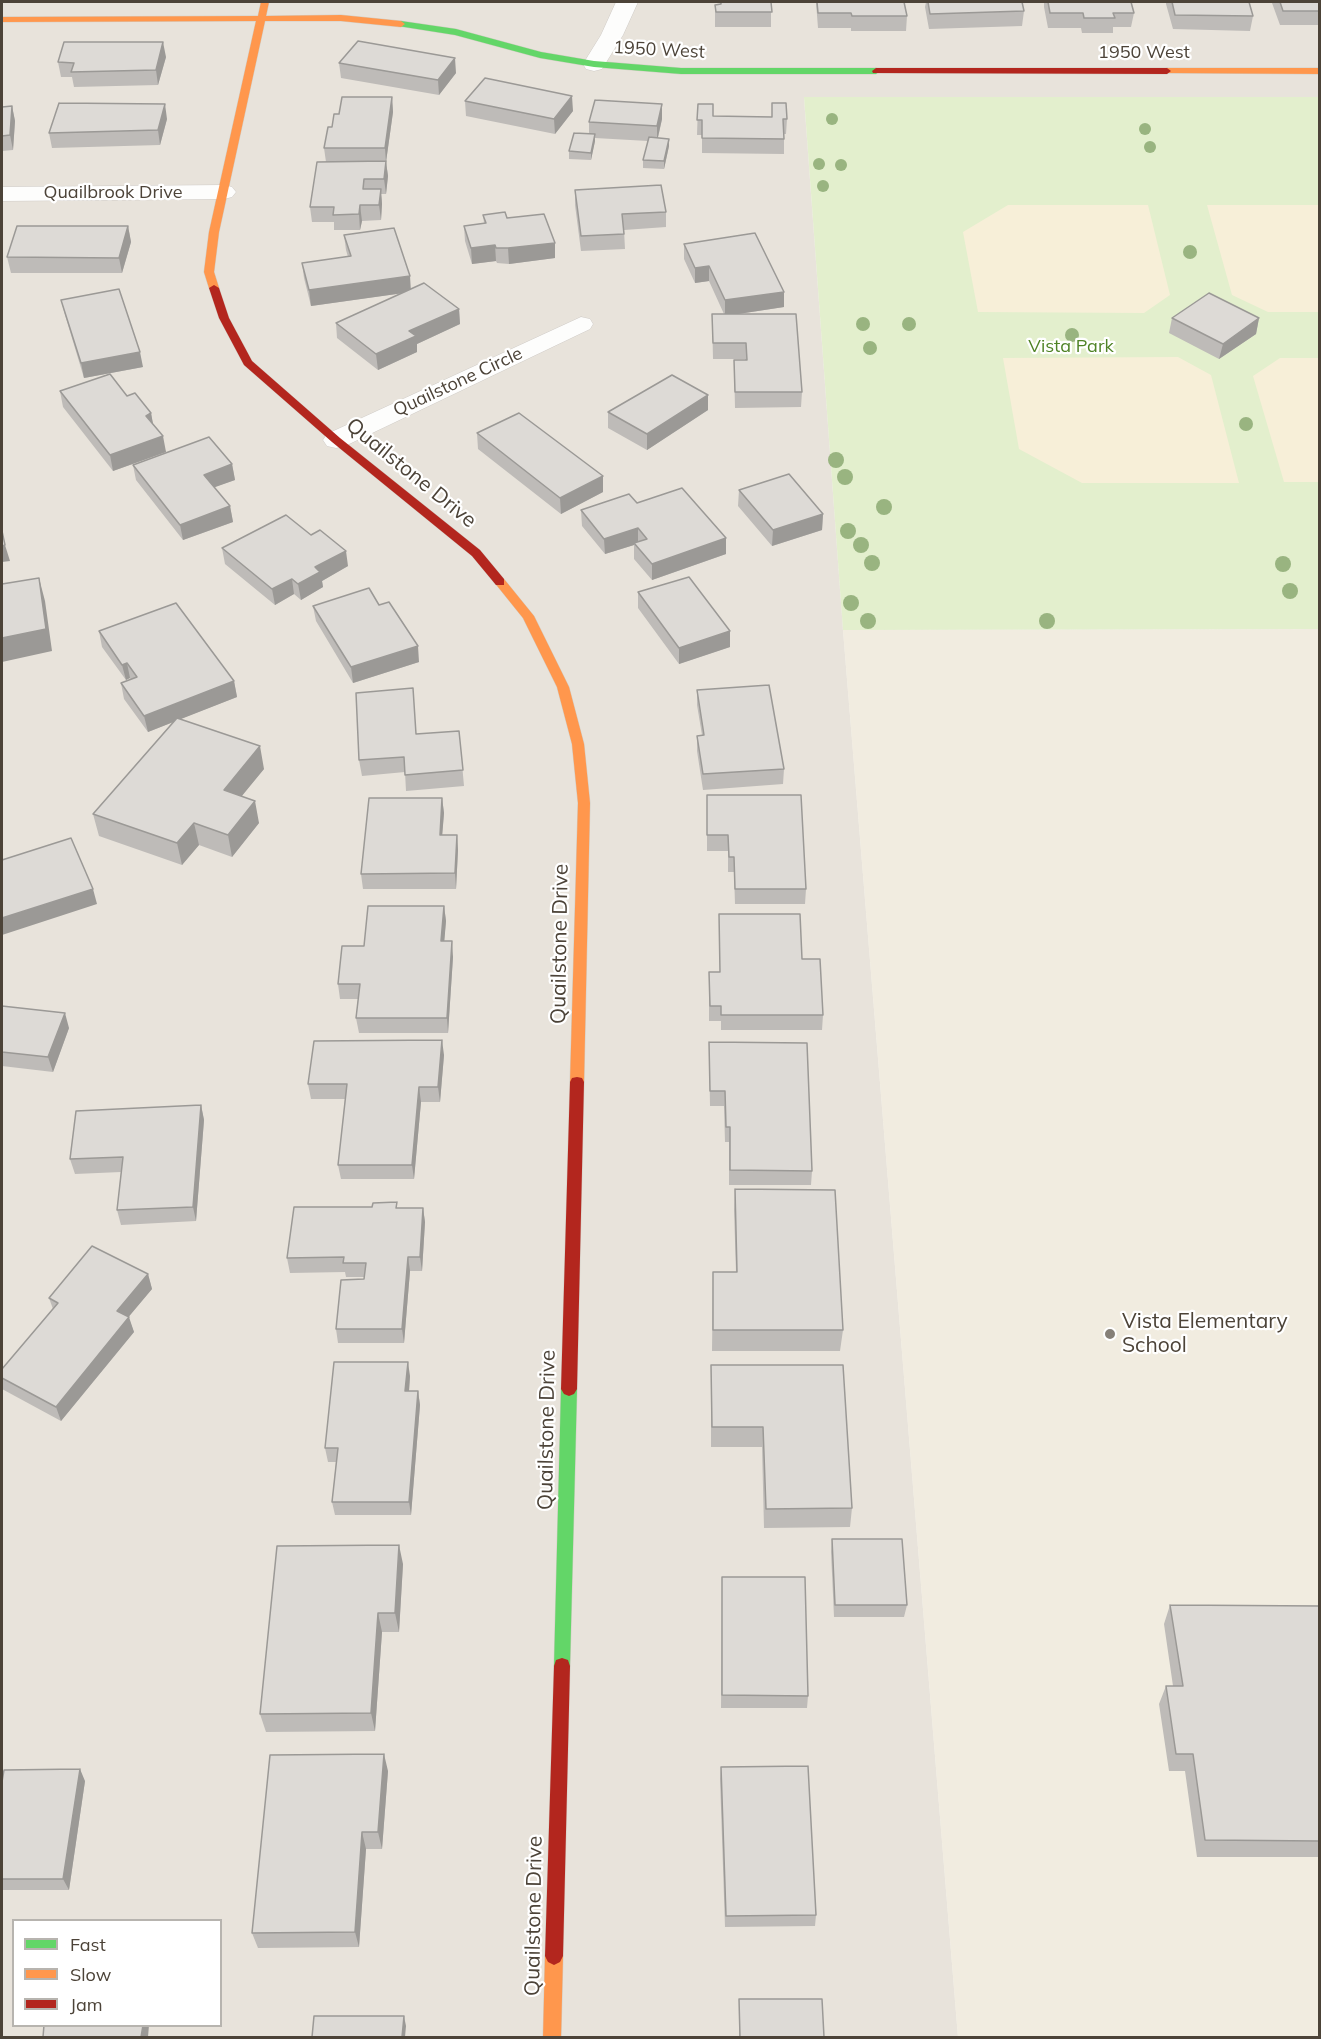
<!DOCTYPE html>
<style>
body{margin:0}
#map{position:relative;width:1321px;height:2039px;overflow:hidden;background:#f3f1ee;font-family:Mulish,sans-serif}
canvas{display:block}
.frame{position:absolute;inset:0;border:3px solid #4c4338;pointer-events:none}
.legend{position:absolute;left:12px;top:1919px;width:210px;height:108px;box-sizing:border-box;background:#fff;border:2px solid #b7b4af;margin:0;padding:8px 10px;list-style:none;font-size:18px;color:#4c4338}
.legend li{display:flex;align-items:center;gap:12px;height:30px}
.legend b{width:30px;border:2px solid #b7b4af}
</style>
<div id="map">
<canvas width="1321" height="2039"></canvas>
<div class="frame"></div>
<ul class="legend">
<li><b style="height:8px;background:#63d668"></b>Fast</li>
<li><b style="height:8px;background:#ff974d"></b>Slow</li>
<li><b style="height:8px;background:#b3261e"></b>Jam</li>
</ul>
</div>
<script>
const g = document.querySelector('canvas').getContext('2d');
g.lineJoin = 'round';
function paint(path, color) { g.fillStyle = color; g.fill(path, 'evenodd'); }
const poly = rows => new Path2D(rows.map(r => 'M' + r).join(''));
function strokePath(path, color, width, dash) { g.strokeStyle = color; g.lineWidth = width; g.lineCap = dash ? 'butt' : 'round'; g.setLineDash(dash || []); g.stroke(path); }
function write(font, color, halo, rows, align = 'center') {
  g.font = font + ' Mulish,sans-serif'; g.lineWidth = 4.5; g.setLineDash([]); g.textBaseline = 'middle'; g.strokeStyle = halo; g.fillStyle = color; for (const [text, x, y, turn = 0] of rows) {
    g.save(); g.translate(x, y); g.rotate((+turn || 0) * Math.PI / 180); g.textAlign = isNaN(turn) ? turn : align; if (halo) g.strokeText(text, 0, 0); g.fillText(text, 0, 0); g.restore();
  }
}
paint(poly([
 [2,2,1319,2,1319,97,804,98,843,630,958,2037,2,2038],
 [14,1920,220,1920,220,2026,14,2026]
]), '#e8e3db');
paint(poly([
 [1319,629,1319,2037,958,2037,843,630]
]), '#f1ece0');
paint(poly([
 [804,97,1319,97,1319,629,843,630]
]), '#e3efcd');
paint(poly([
 [1008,205,1148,205,1170,295,1144,313,978,312,963,232],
 [1207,205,1319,205,1319,312,1268,312,1232,295],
 [1178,357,1211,375,1239,483,1082,483,1019,449,1003,358],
 [1280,358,1319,358,1319,482,1284,482,1253,376]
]), '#f7efd8');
const street = poly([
 [616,2,638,2,623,35,602,69,594,71,586,69,583,64,601,35,616,2],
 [224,185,232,187,236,192,232,197,224,199,2,201,2,187,224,185],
 [581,317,590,319,593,324,590,329,345,446,336,448,327,446,323,440,327,434,581,317]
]);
const fast = poly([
 [401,21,456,29,541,52,594,61,681,68,876,68,880,71,876,74,681,74,594,67,540,58,455,35,398,26,397,24,401,21],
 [569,1382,574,1384,577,1389,570,1666,568,1672,562,1674,556,1672,554,1666,561,1389,564,1384,569,1382]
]);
const slow = poly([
 [261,2,269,2,266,16,341,15,401,21,405,24,401,27,341,21,265,21,219,232,214,272,219,288,214,291,209,288,204,272,209,232,256,21,2,22,2,17,258,16,261,2],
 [1167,68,1320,68,1320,74,1164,73,1163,71,1167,68],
 [500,578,504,579,534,616,569,687,584,744,590,803,584,1082,582,1086,577,1087,572,1086,570,1082,578,803,572,744,557,687,523,618,494,582,500,578],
 [554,1947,560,1950,563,1956,561,2038,543,2038,545,1956,548,1950,554,1947]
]);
const jam = poly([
 [876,68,1167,68,1171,71,1167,74,873,73,872,71,876,68],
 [214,285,219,288,229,318,252,361,340,438,480,550,504,579,504,585,496,585,472,556,332,442,244,365,219,318,209,288,214,285],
 [577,1077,582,1078,584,1082,577,1389,574,1394,569,1396,564,1394,561,1389,570,1082,572,1078,577,1077],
 [562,1658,568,1660,570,1666,563,1956,560,1962,554,1965,548,1962,545,1956,554,1666,556,1660,562,1658]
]);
strokePath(street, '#d0ccc8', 1);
strokePath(fast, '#d3cec5', 1);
strokePath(slow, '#d3cec5', 1);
strokePath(jam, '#d3cec5', 1);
paint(street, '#fdfdfc');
paint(fast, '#63d668');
paint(slow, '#ff974d');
paint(jam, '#b3261e');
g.fillStyle = '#99b480';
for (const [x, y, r] of [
 [832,119,6],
 [1145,129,6],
 [1150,147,6],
 [819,164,6],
 [841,165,6],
 [823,186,6],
 [1190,252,7],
 [863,324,7],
 [909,324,7],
 [1072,335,7],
 [870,348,7],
 [1246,424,7],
 [836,460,8],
 [845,477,8],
 [884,507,8],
 [848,531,8],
 [861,545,8],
 [872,563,8],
 [1283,564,8],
 [1290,591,8],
 [851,603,8],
 [868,621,8],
 [1047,621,8]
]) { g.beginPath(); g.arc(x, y, r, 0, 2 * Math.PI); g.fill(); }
paint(poly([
 [720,2,771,2,771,27,715,27,715,5,720,5],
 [816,2,904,2,907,16,906,31,851,31,851,28,818,28],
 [926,2,1022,2,1024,11,1022,26,929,29,925,7],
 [1044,2,1131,2,1134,13,1131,27,1113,27,1113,33,1082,33,1081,28,1048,28,1044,7],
 [1166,2,1249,2,1253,16,1250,31,1173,29,1166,4],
 [1272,2,1320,2,1320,25,1280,25,1272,3],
 [166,57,158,85,74,87,72,77,61,77,58,62],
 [339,63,456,73,439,95,341,78],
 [392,97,393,112,386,162,388,176,386,194,381,194,382,204,381,220,362,221,360,230,334,230,334,222,312,222,310,207,326,162,324,148,332,127,339,114],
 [465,101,573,111,555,134,466,116],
 [772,103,787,119,786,134,784,134,784,154,702,153,702,135,697,135,698,104,713,116,772,117],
 [12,106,15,121,13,150,2,151,2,107],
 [167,119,160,145,52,148,49,133],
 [662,119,658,138,669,139,669,146,664,169,643,168,643,160,648,141,595,138,595,141,591,160,569,159,569,151,589,133,589,122],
 [575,190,666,212,666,227,624,230,625,249,581,251,575,205],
 [483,215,507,218,555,243,555,258,509,264,497,263,496,261,472,264,465,241,464,226,484,223],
 [128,226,131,242,122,273,11,273,7,257],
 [344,235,411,289,459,309,460,324,417,344,417,352,378,370,337,338,336,323,403,293,311,306,304,278,302,263,348,257,346,250],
 [684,244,784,292,784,307,738,314,802,392,801,407,735,408,734,360,745,360,745,359,713,359,712,314,724,314,709,281,695,283,684,259],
 [61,300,143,367,84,378,65,315],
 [1172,318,1259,318,1256,334,1219,359,1169,333],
 [60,391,127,396,151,413,153,425,166,452,113,471,63,407],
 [708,395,708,410,647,450,608,428,608,412],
 [477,433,603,492,561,514,478,449],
 [232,464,235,480,214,487,230,506,233,522,183,540,136,480,133,465],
 [739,490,823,514,822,530,772,546,738,506],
 [637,503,726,538,726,554,652,580,634,559,634,545,605,554,582,526,581,510],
 [222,548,348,566,322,581,323,587,301,600,294,594,275,605,225,564],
 [638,592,730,631,730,647,679,664,638,608],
 [379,605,419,662,353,683,316,621,313,606],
 [99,631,234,681,237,697,180,719,264,769,241,796,259,823,232,857,199,845,182,865,99,836,93,814,173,722,148,732,124,699,121,683,131,680,130,678,126,680,102,647],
 [697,690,784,769,783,784,703,790,697,751,697,736,702,735,697,705],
 [459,731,464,786,406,791,405,772,362,776,359,760,417,734],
 [707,795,806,889,805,904,735,904,734,872,728,872,728,851,707,851],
 [442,798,444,813,442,835,457,835,458,850,456,889,363,889,361,874],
 [444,906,446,921,444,941,453,957,448,1033,359,1033,356,1018,358,999,340,999,338,984,364,946],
 [719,914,802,959,823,1015,822,1030,721,1030,721,1021,709,1021,709,972,720,972],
 [2,1006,69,1028,53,1072,2,1066],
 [709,1042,812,1171,811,1185,729,1185,729,1142,725,1142,724,1106,710,1106],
 [444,1055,440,1102,421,1102,414,1179,341,1179,338,1165,345,1099,311,1099,308,1084],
 [201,1105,204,1120,196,1221,121,1225,117,1210,121,1172,75,1174,70,1159],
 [735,1189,843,1330,840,1351,712,1351,713,1272,736,1272,734,1210],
 [397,1208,423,1208,425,1222,422,1271,410,1271,404,1343,338,1343,336,1329,364,1279,365,1277,346,1277,345,1272,290,1273,287,1258],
 [148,1274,152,1289,128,1317,134,1332,61,1421,2,1389,2,1369,53,1309,49,1298],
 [711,1365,852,1508,850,1527,764,1528,762,1447,711,1447],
 [410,1376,409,1391,418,1391,420,1405,411,1515,335,1515,332,1502,336,1462,328,1462,325,1448],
 [832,1539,907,1605,904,1617,834,1617,831,1552],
 [403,1564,399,1632,382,1632,375,1731,266,1732,260,1714],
 [722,1577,808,1696,807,1708,721,1708],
 [1170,1605,1320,1606,1320,1857,1197,1857,1185,1771,1169,1771,1159,1704,1166,1686,1173,1686,1164,1624],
 [721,1767,816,1915,815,1926,725,1927,720,1779],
 [388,1771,382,1849,366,1849,359,1947,258,1948,252,1933],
 [85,1781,69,1890,2,1890,2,1782],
 [739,1999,824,2037,739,2037]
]), '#bebbb8');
paint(poly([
 [163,42,166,57,158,85,156,70],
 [455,58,456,73,439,95,438,80],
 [572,96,573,111,555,134,554,119],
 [392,97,393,112,386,162,388,176,386,194,384,179,386,163,385,148],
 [165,104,167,119,160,145,158,130],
 [662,104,662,119,657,141,657,126],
 [12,106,15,121,13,150,10,135],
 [595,134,595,141,591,160,591,153],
 [669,139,669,146,664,169,664,161],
 [381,189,382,204,381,220,379,205],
 [360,205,362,221,360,230,359,214],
 [128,226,131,242,122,273,119,258],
 [555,243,555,258,509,264,508,248],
 [495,245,496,261,472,264,471,248],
 [709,266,709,281,695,283,695,268],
 [410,276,411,292,311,306,309,290],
 [784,292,784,307,725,316,725,300],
 [459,309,460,324,417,344,417,352,378,370,376,354,409,331],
 [1259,318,1256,334,1219,359,1223,344],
 [140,352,143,367,84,378,81,363],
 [708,395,708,410,647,450,647,434],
 [151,413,154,429,146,416],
 [163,436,166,452,113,471,110,455],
 [232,464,235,480,207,490,204,475],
 [603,476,603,492,561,514,560,498],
 [230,506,233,522,183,540,180,525],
 [823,514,822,530,772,546,773,530],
 [638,528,638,543,634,543,634,545,605,554,604,539],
 [726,538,726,554,652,580,652,564],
 [5,545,10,561,2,562,2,546],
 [346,551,348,566,322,581,323,587,301,600,298,584,315,567],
 [39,578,45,601,52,651,2,662,2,638],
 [292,579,294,594,275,605,272,589],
 [730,631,730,647,679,664,679,648],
 [418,646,419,662,353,683,351,667],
 [127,663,130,678,126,680,122,665],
 [234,681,237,697,148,732,144,716],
 [260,746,264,769,228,813,224,790],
 [442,798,444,813,441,850,440,835],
 [255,801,259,823,232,857,228,835],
 [194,823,199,845,182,865,177,843],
 [457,835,458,850,456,889,455,873],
 [93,889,97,904,2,935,2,918],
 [444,906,446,921,443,957,441,941],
 [452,941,453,957,448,1033,447,1018],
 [65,1013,69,1028,53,1072,48,1057],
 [442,1040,444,1055,440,1102,438,1087],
 [419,1087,421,1102,414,1179,412,1165],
 [201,1105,204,1120,196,1221,193,1207],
 [423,1208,425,1222,422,1271,420,1257],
 [408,1257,410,1271,404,1343,402,1329],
 [148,1274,152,1289,121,1326,117,1311],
 [129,1317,134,1332,61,1421,56,1407],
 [408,1362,410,1376,408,1405,405,1391],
 [418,1391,420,1405,411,1515,409,1502],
 [399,1545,403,1564,399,1632,395,1613],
 [378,1613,382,1632,375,1731,371,1713],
 [384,1754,388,1771,382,1849,378,1832],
 [80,1769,85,1781,69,1890,63,1879],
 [362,1832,366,1849,359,1947,355,1932],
 [404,2016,406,2026,405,2037,402,2037],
 [143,2025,149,2025,148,2037,141,2037]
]), '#9b9996');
const building = poly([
 [721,2,771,2,772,12,716,12,715,5,721,4,721,2],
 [817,2,904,2,907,16,852,16,851,13,818,13,817,2],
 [928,2,1022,2,1024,11,930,14,928,2],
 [1048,2,1131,2,1134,13,1113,13,1115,18,1084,18,1083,13,1050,13,1048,2],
 [1172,2,1249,2,1253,16,1175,15,1172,2],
 [1280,2,1320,2,1320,11,1283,11,1280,2],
 [358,41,455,58,438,80,339,63,358,41],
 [64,42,163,42,156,70,71,72,74,63,58,62,64,42],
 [485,78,572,96,554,119,465,101,485,78],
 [342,97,392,97,385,148,324,148,328,127,332,127,334,114,339,114,342,97],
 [595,100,662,104,657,126,589,122,595,100],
 [59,103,165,104,158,130,49,133,59,103],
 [772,103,786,103,787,119,783,119,784,139,702,138,702,120,697,120,698,104,713,104,713,116,772,117,772,103],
 [12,106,10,135,2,136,2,107,12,106],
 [574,133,595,134,591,153,569,151,574,133],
 [649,137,669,139,664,161,643,160,649,137],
 [386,161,384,179,364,179,363,189,381,189,379,205,360,205,359,214,333,215,334,207,310,207,317,162,386,161],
 [661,185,666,212,622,214,624,234,581,236,575,190,661,185],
 [505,212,507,218,544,214,555,243,508,248,496,248,495,245,471,248,464,226,486,223,483,215,505,212],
 [17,226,128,226,119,258,7,257,17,226],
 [394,228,410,276,309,290,302,263,351,256,344,235,394,228],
 [755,233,784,292,725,300,709,266,695,268,684,244,755,233],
 [424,283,459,309,409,331,416,336,376,354,336,323,424,283],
 [119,289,140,352,81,363,61,300,119,289],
 [1209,293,1259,318,1223,344,1172,318,1209,293],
 [712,314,796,314,802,392,735,392,734,360,747,360,746,343,713,343,712,314],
 [110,374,127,396,135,393,151,413,146,416,163,436,110,455,60,391,110,374],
 [672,375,708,395,647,434,608,412,672,375],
 [519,413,603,476,560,498,477,433,519,413],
 [209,437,232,464,204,475,230,506,180,525,133,465,209,437],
 [789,474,823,514,773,530,739,490,789,474],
 [682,488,726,538,652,564,634,543,647,539,638,528,604,539,581,510,629,494,637,503,682,488],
 [286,515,311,535,320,530,346,551,315,567,320,572,298,584,292,579,272,589,222,548,286,515],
 [2,531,5,545,2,546,2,531],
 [689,577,730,631,679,648,638,592,689,577],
 [39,578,46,629,2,638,2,584,39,578],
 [369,588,379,605,389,602,418,646,351,667,313,606,369,588],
 [176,603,234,681,144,716,121,683,137,677,127,663,122,665,99,631,176,603],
 [769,685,784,769,703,774,697,736,704,735,697,690,769,685],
 [413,688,416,734,459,731,463,770,405,775,404,757,359,760,356,693,413,688],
 [177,718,260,746,224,790,255,801,228,835,194,823,177,843,93,814,177,718],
 [707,795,801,795,806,889,735,889,734,857,729,857,728,835,707,835,707,795],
 [369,798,442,798,440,835,457,835,455,873,361,874,369,798],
 [71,838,93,889,2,918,2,860,71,838],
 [368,906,444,906,441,941,452,941,447,1018,356,1018,360,984,338,984,342,946,364,946,368,906],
 [719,914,800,914,802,959,820,959,823,1015,721,1015,721,1006,710,1006,709,972,720,972,719,914],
 [2,1006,65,1013,48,1057,2,1052,2,1006],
 [442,1040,438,1087,419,1087,412,1165,338,1165,347,1084,308,1084,314,1041,442,1040],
 [709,1042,807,1043,812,1171,730,1170,730,1127,726,1127,725,1091,710,1091,709,1042],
 [201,1105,193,1207,117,1210,123,1157,70,1159,76,1111,201,1105],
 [735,1189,835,1190,843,1330,713,1330,713,1272,737,1272,735,1189],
 [397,1202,396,1208,423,1208,420,1257,408,1257,402,1329,336,1329,341,1280,364,1279,366,1263,343,1263,344,1257,287,1258,294,1207,372,1207,373,1203,397,1202],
 [92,1246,148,1274,117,1311,129,1317,56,1407,2,1378,2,1369,58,1303,49,1298,92,1246],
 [334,1362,408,1362,405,1391,418,1391,409,1502,332,1502,338,1448,325,1448,334,1362],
 [711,1365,843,1365,852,1508,766,1509,763,1427,712,1427,711,1365],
 [832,1539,902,1539,907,1605,835,1605,832,1539],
 [399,1545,395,1613,378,1613,371,1713,260,1714,277,1546,399,1545],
 [722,1577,805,1577,808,1696,722,1695,722,1577],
 [1170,1605,1320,1606,1320,1841,1205,1840,1193,1754,1176,1754,1166,1686,1183,1686,1170,1605],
 [384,1754,378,1832,362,1832,355,1932,252,1933,270,1755,384,1754],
 [808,1766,816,1915,726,1916,721,1767,808,1766],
 [80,1769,63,1879,2,1879,2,1782,4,1770,80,1769],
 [739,1999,822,1999,824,2037,740,2037,739,1999],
 [314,2016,404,2016,402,2037,312,2037,314,2016],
 [44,2025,143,2025,141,2037,7,2037,43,2037,44,2025]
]);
paint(building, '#dddad6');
strokePath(building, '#9b9996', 1.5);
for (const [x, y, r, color] of [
 [1110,1334,6,"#868078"]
]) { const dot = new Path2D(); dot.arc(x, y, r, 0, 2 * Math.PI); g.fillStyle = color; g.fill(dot); strokePath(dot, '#fff', 2); }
write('18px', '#4c4338', '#fff', [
 ["1950 West",659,50,3],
 ["1950 West",1144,53],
 ["Quailbrook Drive",113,193],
 ["Quailstone Circle",458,382,-25]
]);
write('18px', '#4f8326', '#fff', [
 ["Vista Park",1071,347]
]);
write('21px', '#4c4338', '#fff', [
 ["Quailstone Drive",411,473,39],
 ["Quailstone Drive",560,944,-89],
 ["Quailstone Drive",547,1430,-89],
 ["Quailstone Drive",534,1916,-89]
]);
write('21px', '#4c4338', '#fff', [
 ["Vista Elementary",1122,1322],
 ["School",1122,1346]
], 'left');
</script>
